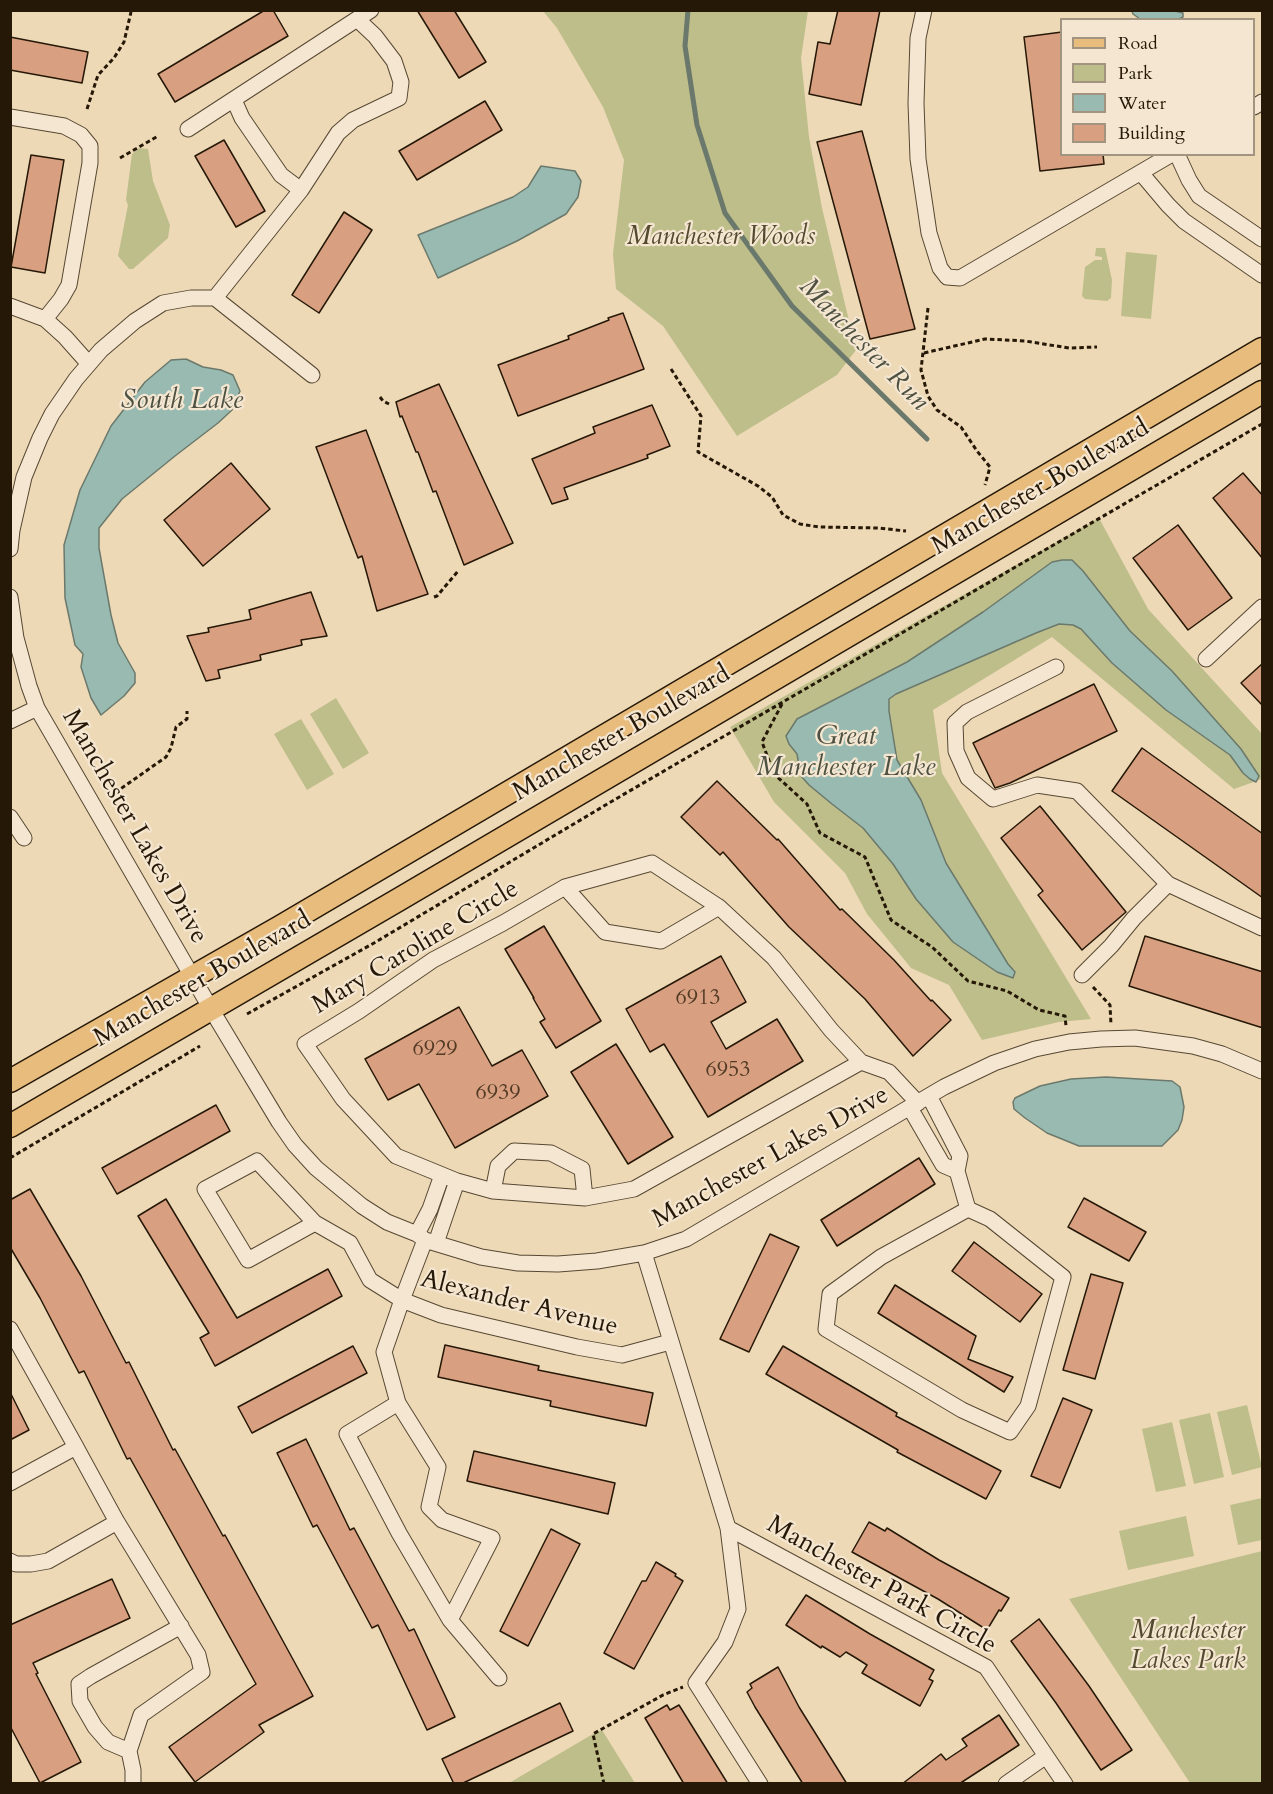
<!DOCTYPE html>
<style>
body{margin:0}
#map{position:relative;width:1273px;height:1794px;overflow:hidden;background:#eed9b7;font-family:Cardo,serif}
canvas{display:block}
.frame{position:absolute;inset:0;border:12px solid #251807;pointer-events:none}
.legend{position:absolute;left:1060px;top:18px;width:195px;height:138px;box-sizing:border-box;background:#f4e6d0;border:2px solid #a19480;margin:0;padding:8px 10px;list-style:none;font-size:18px;color:#251807}
.legend li{display:flex;align-items:center;gap:12px;height:30px}
.legend b{width:30px;border:2px solid #a19480}
</style>
<div id="map">
<canvas width="1273" height="1794"></canvas>
<div class="frame"></div>
<ul class="legend">
<li><b style="height:8px;background:#e7bc7c"></b>Road</li>
<li><b style="height:16px;background:#bebe8b"></b>Park</li>
<li><b style="height:16px;background:#99bab0"></b>Water</li>
<li><b style="height:16px;background:#d8a080"></b>Building</li>
</ul>
</div>
<script>
const g = document.querySelector('canvas').getContext('2d');
g.lineJoin = 'round';
function paint(path, color) { g.fillStyle = color; g.fill(path, 'evenodd'); }
const poly = rows => new Path2D(rows.map(r => 'M' + r).join(''));
function strokePath(path, color, width, dash) { g.strokeStyle = color; g.lineWidth = width; g.lineCap = dash ? 'butt' : 'round'; g.setLineDash(dash || []); g.stroke(path); }
function write(font, color, halo, rows, align = 'center') {
  g.font = font + ' Cardo,serif'; g.lineWidth = 4.5; g.setLineDash([]); g.textBaseline = 'middle'; g.strokeStyle = halo; g.fillStyle = color; for (const [text, x, y, turn = 0] of rows) {
    g.save(); g.translate(x, y); g.rotate((+turn || 0) * Math.PI / 180); g.textAlign = isNaN(turn) ? turn : align; if (halo) g.strokeText(text, 0, 0); g.fillText(text, 0, 0); g.restore();
  }
}
paint(poly([
 [543,11,808,11,801,58,809,137,822,208,856,350,837,375,737,436,663,326,616,289,613,254,624,160,603,107,557,28],
 [139,148,148,149,153,181,170,225,168,238,133,269,129,269,118,256,128,205,126,200,132,154],
 [1096,248,1105,248,1112,280,1111,298,1107,301,1085,299,1082,296,1085,267,1095,260,1102,260,1102,257,1095,256],
 [1126,252,1157,255,1151,319,1121,316],
 [1099,518,1148,609,1262,734,1262,779,1234,789,1052,637,933,710,942,773,1091,1019,1059,1022,982,1040,949,985,911,968,867,914,845,873,774,802,730,727],
 [336,698,369,753,343,769,310,714],
 [301,719,334,774,307,790,274,734],
 [1247,1405,1262,1467,1232,1475,1217,1412],
 [1210,1413,1224,1477,1194,1484,1179,1420],
 [1172,1422,1186,1486,1156,1492,1142,1429],
 [1262,1498,1262,1540,1238,1545,1230,1505],
 [1186,1516,1194,1556,1128,1570,1119,1531],
 [1262,1551,1262,1783,1190,1783,1069,1599],
 [602,1730,635,1783,509,1783,593,1734]
]), '#bebe8b');
const water = poly([
 [1132,11,1175,11,1183,13,1183,17,1179,19,1140,19,1133,14,1132,11],
 [541,166,575,171,581,181,578,197,566,214,517,241,438,278,418,235,513,197,528,187,541,166],
 [186,359,203,367,221,370,233,375,240,391,232,410,218,423,175,456,122,499,99,528,99,548,111,615,118,643,135,673,135,683,124,696,101,715,91,698,81,667,83,654,75,645,65,598,64,545,80,490,111,426,145,382,171,360,186,359],
 [1062,560,1072,560,1083,571,1130,631,1172,671,1241,749,1259,776,1256,782,1250,779,1243,773,1230,755,1166,710,1112,663,1081,629,1073,625,1059,624,1036,633,896,694,889,699,889,711,897,760,921,800,946,863,1008,964,1015,972,1013,978,997,972,953,942,916,899,893,864,863,828,832,804,809,785,801,776,797,754,789,744,786,736,797,719,907,662,983,612,1052,562,1062,560],
 [1106,1077,1172,1081,1180,1087,1184,1107,1182,1120,1178,1130,1162,1146,1079,1146,1047,1133,1025,1118,1014,1109,1013,1102,1015,1098,1040,1086,1071,1079,1106,1077]
]);
paint(water, '#99bab0');
strokePath(water, '#6b796c', 1.5);
strokePath(poly([
 [688,10,685,46,697,125,725,213,792,306,927,439]
]), '#6b796c', 5);
const building = poly([
 [265,10,273,10,288,36,175,102,158,74,265,10],
 [417,10,454,10,486,62,459,78,417,10],
 [838,10,880,10,861,105,809,94,818,42,830,44,838,10],
 [1062,32,1062,154,1103,154,1104,164,1040,171,1024,37,1062,32],
 [10,37,88,52,82,83,10,70,10,37],
 [485,101,502,130,417,180,399,151,485,101],
 [862,131,915,329,870,339,817,142,862,131],
 [224,140,265,211,236,227,195,156,224,140],
 [31,155,64,160,45,273,11,267,31,155],
 [344,212,372,230,319,313,292,295,344,212],
 [623,313,644,369,518,416,498,365,569,339,568,336,609,320,608,318,623,313],
 [439,384,513,543,464,565,436,491,433,492,418,452,416,452,402,416,400,417,396,402,439,384],
 [652,405,670,446,647,455,648,458,564,488,568,499,552,504,532,459,595,433,593,427,652,405],
 [366,430,428,594,377,611,362,556,358,558,316,447,366,430],
 [231,463,270,509,203,566,164,520,231,463],
 [1243,473,1263,496,1263,559,1213,498,1243,473],
 [1178,525,1232,598,1188,630,1133,558,1178,525],
 [311,592,327,636,301,640,302,645,260,655,261,660,218,670,220,678,206,681,187,636,209,632,208,628,251,619,249,610,311,592],
 [1263,663,1263,706,1241,683,1263,663],
 [1094,684,1117,731,1010,783,995,788,973,743,1094,684],
 [1142,748,1263,834,1263,898,1112,791,1142,748],
 [717,781,777,840,778,839,840,910,842,909,894,960,931,1001,932,1000,951,1020,913,1056,865,999,789,927,723,852,720,855,681,817,717,781],
 [1040,806,1126,912,1082,950,1038,895,1043,891,1001,838,1040,806],
 [544,926,601,1021,556,1048,540,1022,545,1019,533,998,534,998,505,949,544,926],
 [1145,936,1263,972,1263,1028,1129,986,1145,936],
 [721,956,746,1002,711,1022,726,1049,777,1019,803,1061,708,1117,664,1044,650,1052,626,1009,721,956],
 [459,1007,492,1066,522,1050,548,1096,455,1148,419,1084,388,1100,365,1059,459,1007],
 [616,1044,673,1137,628,1164,571,1072,616,1044],
 [216,1105,230,1131,117,1194,102,1168,216,1105],
 [919,1158,935,1184,837,1246,821,1220,919,1158],
 [30,1189,81,1276,126,1363,129,1362,173,1450,175,1449,223,1536,225,1535,313,1696,259,1725,264,1732,195,1782,169,1747,256,1684,130,1458,127,1459,84,1371,79,1373,40,1298,10,1247,10,1200,30,1189],
 [1084,1198,1146,1232,1129,1261,1068,1227,1084,1198],
 [166,1199,237,1318,328,1269,342,1296,215,1366,200,1338,209,1333,138,1216,166,1199],
 [770,1234,799,1247,749,1352,720,1339,770,1234],
 [974,1242,1042,1294,1020,1322,952,1271,974,1242],
 [1091,1274,1123,1283,1095,1379,1063,1370,1091,1274],
 [895,1285,976,1336,968,1359,1013,1377,1004,1392,878,1313,895,1285],
 [445,1345,539,1366,538,1370,653,1393,646,1426,550,1406,551,1401,438,1377,445,1345],
 [353,1346,367,1373,252,1433,238,1407,353,1346],
 [783,1346,897,1413,896,1416,1001,1471,986,1499,897,1452,898,1450,766,1374,783,1346],
 [10,1392,29,1430,10,1440,10,1392],
 [1063,1398,1092,1410,1060,1488,1031,1476,1063,1398],
 [306,1439,350,1530,354,1528,409,1631,414,1629,455,1717,427,1730,378,1625,372,1628,317,1525,313,1527,277,1453,306,1439],
 [474,1451,615,1483,608,1514,467,1481,474,1451],
 [869,1522,885,1531,887,1528,939,1560,1009,1598,1001,1611,999,1610,987,1630,938,1599,852,1552,869,1522],
 [551,1529,580,1544,528,1646,500,1631,551,1529],
 [656,1562,676,1574,675,1576,683,1581,634,1669,604,1653,642,1581,646,1581,656,1562],
 [112,1579,130,1618,33,1663,38,1673,36,1674,81,1762,40,1783,10,1726,10,1625,112,1579],
 [806,1595,870,1634,934,1670,929,1679,933,1681,920,1706,862,1673,867,1665,856,1658,846,1652,840,1657,822,1646,821,1648,786,1625,806,1595],
 [1039,1619,1089,1686,1132,1750,1101,1770,1056,1703,1011,1641,1039,1619],
 [778,1667,799,1707,847,1784,803,1784,755,1707,747,1692,752,1688,750,1684,778,1667],
 [560,1703,573,1731,461,1784,454,1784,442,1759,560,1703],
 [667,1705,670,1710,679,1705,728,1784,684,1784,645,1718,667,1705],
 [999,1715,1019,1745,959,1784,902,1784,941,1754,946,1760,967,1746,962,1739,999,1715]
]);
paint(building, '#d8a080');
strokePath(building, '#251807', 1.5);
const minor = poly([
 [924,10,918,38,916,103,918,159,929,233,940,268,947,277,960,278,1172,154],
 [234,100,242,118,281,175,301,190],
 [1254,107,1262,102],
 [10,117,64,126,81,135,90,146,90,163,69,285,61,299,45,319],
 [188,129,371,10],
 [1177,154,1189,180,1199,196,1262,239],
 [1141,173,1168,205,1184,221,1262,275],
 [215,298,301,190,338,133,353,120,399,98,401,82,394,61,375,36,358,20],
 [215,298,312,375],
 [10,306,45,319,65,337,89,364],
 [10,549,12,530,24,477,40,438,52,414,76,379,101,350,135,321,163,303,191,298,215,298],
 [10,597,16,638,29,686,37,708,211,1009,279,1122,295,1145,316,1168,362,1206,387,1222,417,1234,425,1240,481,1257,518,1263,558,1264,597,1261,644,1253,686,1239,944,1087,994,1063,1035,1049,1069,1042,1101,1039,1135,1038,1193,1046,1222,1054,1262,1071],
 [1206,659,1262,607],
 [1056,667,967,712,955,723,956,751,968,778,993,799,1037,785,1077,791,1168,884,1262,928],
 [10,721,37,708],
 [10,817,24,838],
 [565,887,605,932,661,941,719,907,774,958,831,1030,861,1062],
 [1082,975,1111,946,1134,918,1168,884],
 [929,1096,960,1156,957,1171,968,1209],
 [910,1108,943,1165,957,1171],
 [493,1191,498,1166,514,1151,551,1153,582,1169,585,1198,634,1189,861,1062,889,1072,918,1103],
 [585,1198,493,1191,457,1181,396,1156,343,1099,305,1044,359,1011,433,960,503,923,565,887,652,863,719,907],
 [968,1209,990,1219,1063,1277,1028,1406,1010,1432,962,1410,826,1329,830,1294,881,1257,968,1209],
 [315,1223,248,1260,205,1189,257,1161,315,1223,350,1243,370,1280,402,1300,441,1315,577,1347,622,1355,670,1342],
 [417,1234,430,1209,442,1175],
 [425,1240,402,1300,384,1352,398,1403,438,1467,429,1507,442,1520,492,1538,450,1620],
 [436,1243,457,1181],
 [644,1253,728,1528,986,1667,1065,1784],
 [10,1329,76,1447],
 [398,1403,347,1434,399,1533,450,1620,499,1678],
 [10,1483,76,1447,117,1522,198,1655,202,1672,141,1715,129,1751,133,1770,133,1784],
 [728,1528,738,1609,725,1642,696,1683,760,1784],
 [10,1561,16,1564,31,1564,48,1561,117,1522],
 [129,1751,108,1742,95,1727,80,1701,79,1684,91,1676,181,1626],
 [1006,1784,1046,1756]
]);
const primary = poly([
 [10,1081,280,927,1262,349],
 [10,1126,398,900,1262,392]
]);
strokePath(minor, '#574833', 17);
strokePath(primary, '#251807', 25);
strokePath(poly([
 [87,109,98,75,114,58,124,42,131,12,134,10],
 [120,158,158,136],
 [928,308,921,370,928,396,937,410,961,427,977,451,990,467,985,485],
 [924,353,985,339,1025,341,1069,348,1097,347],
 [671,369,701,416,698,452,758,486,772,497,783,515,800,524,819,527,878,528,906,531],
 [380,397,383,401,389,404],
 [434,597,437,596,459,570],
 [782,704,762,742,774,774,807,804,820,833,865,857,891,920,932,947,968,981,1007,991,1039,1010,1065,1016,1066,1026],
 [109,797,166,757,171,748,176,727,187,719,187,711],
 [1093,987,1110,1005,1111,1025],
 [247,1014,374,943,614,800,1262,424],
 [10,1158,200,1046],
 [604,1784,593,1734,663,1695,683,1687]
]), '#251807', 3, [4.5, 3]);
strokePath(minor, '#f4e6d0', 15);
strokePath(primary, '#e7bc7c', 22);
write('22px', '#523a25', null, [
 ["6913",698,999],
 ["6929",435,1050],
 ["6953",728,1071],
 ["6939",498,1094]
]);
write('italic 26px', '#534a2f', '#f4e6d0', [
 ["Manchester Woods",721,238],
 ["Manchester",1188,1632],
 ["Lakes Park",1188,1662]
]);
write('26px', '#251807', '#f4e6d0', [
 ["Manchester Boulevard",1041,488,-30],
 ["Manchester Boulevard",622,734,-30],
 ["Manchester Lakes Drive",134,827,60],
 ["Mary Caroline Circle",416,948,-31],
 ["Manchester Boulevard",203,980,-30],
 ["Manchester Lakes Drive",771,1158,-29],
 ["Alexander Avenue",519,1304,14],
 ["Manchester Park Circle",881,1586,29]
]);
write('italic 27px', '#4e5142', '#f4e6d0', [
 ["Manchester Run",863,345,46],
 ["South Lake",182,402],
 ["Great",846,738],
 ["Manchester Lake",846,769]
]);
</script>
